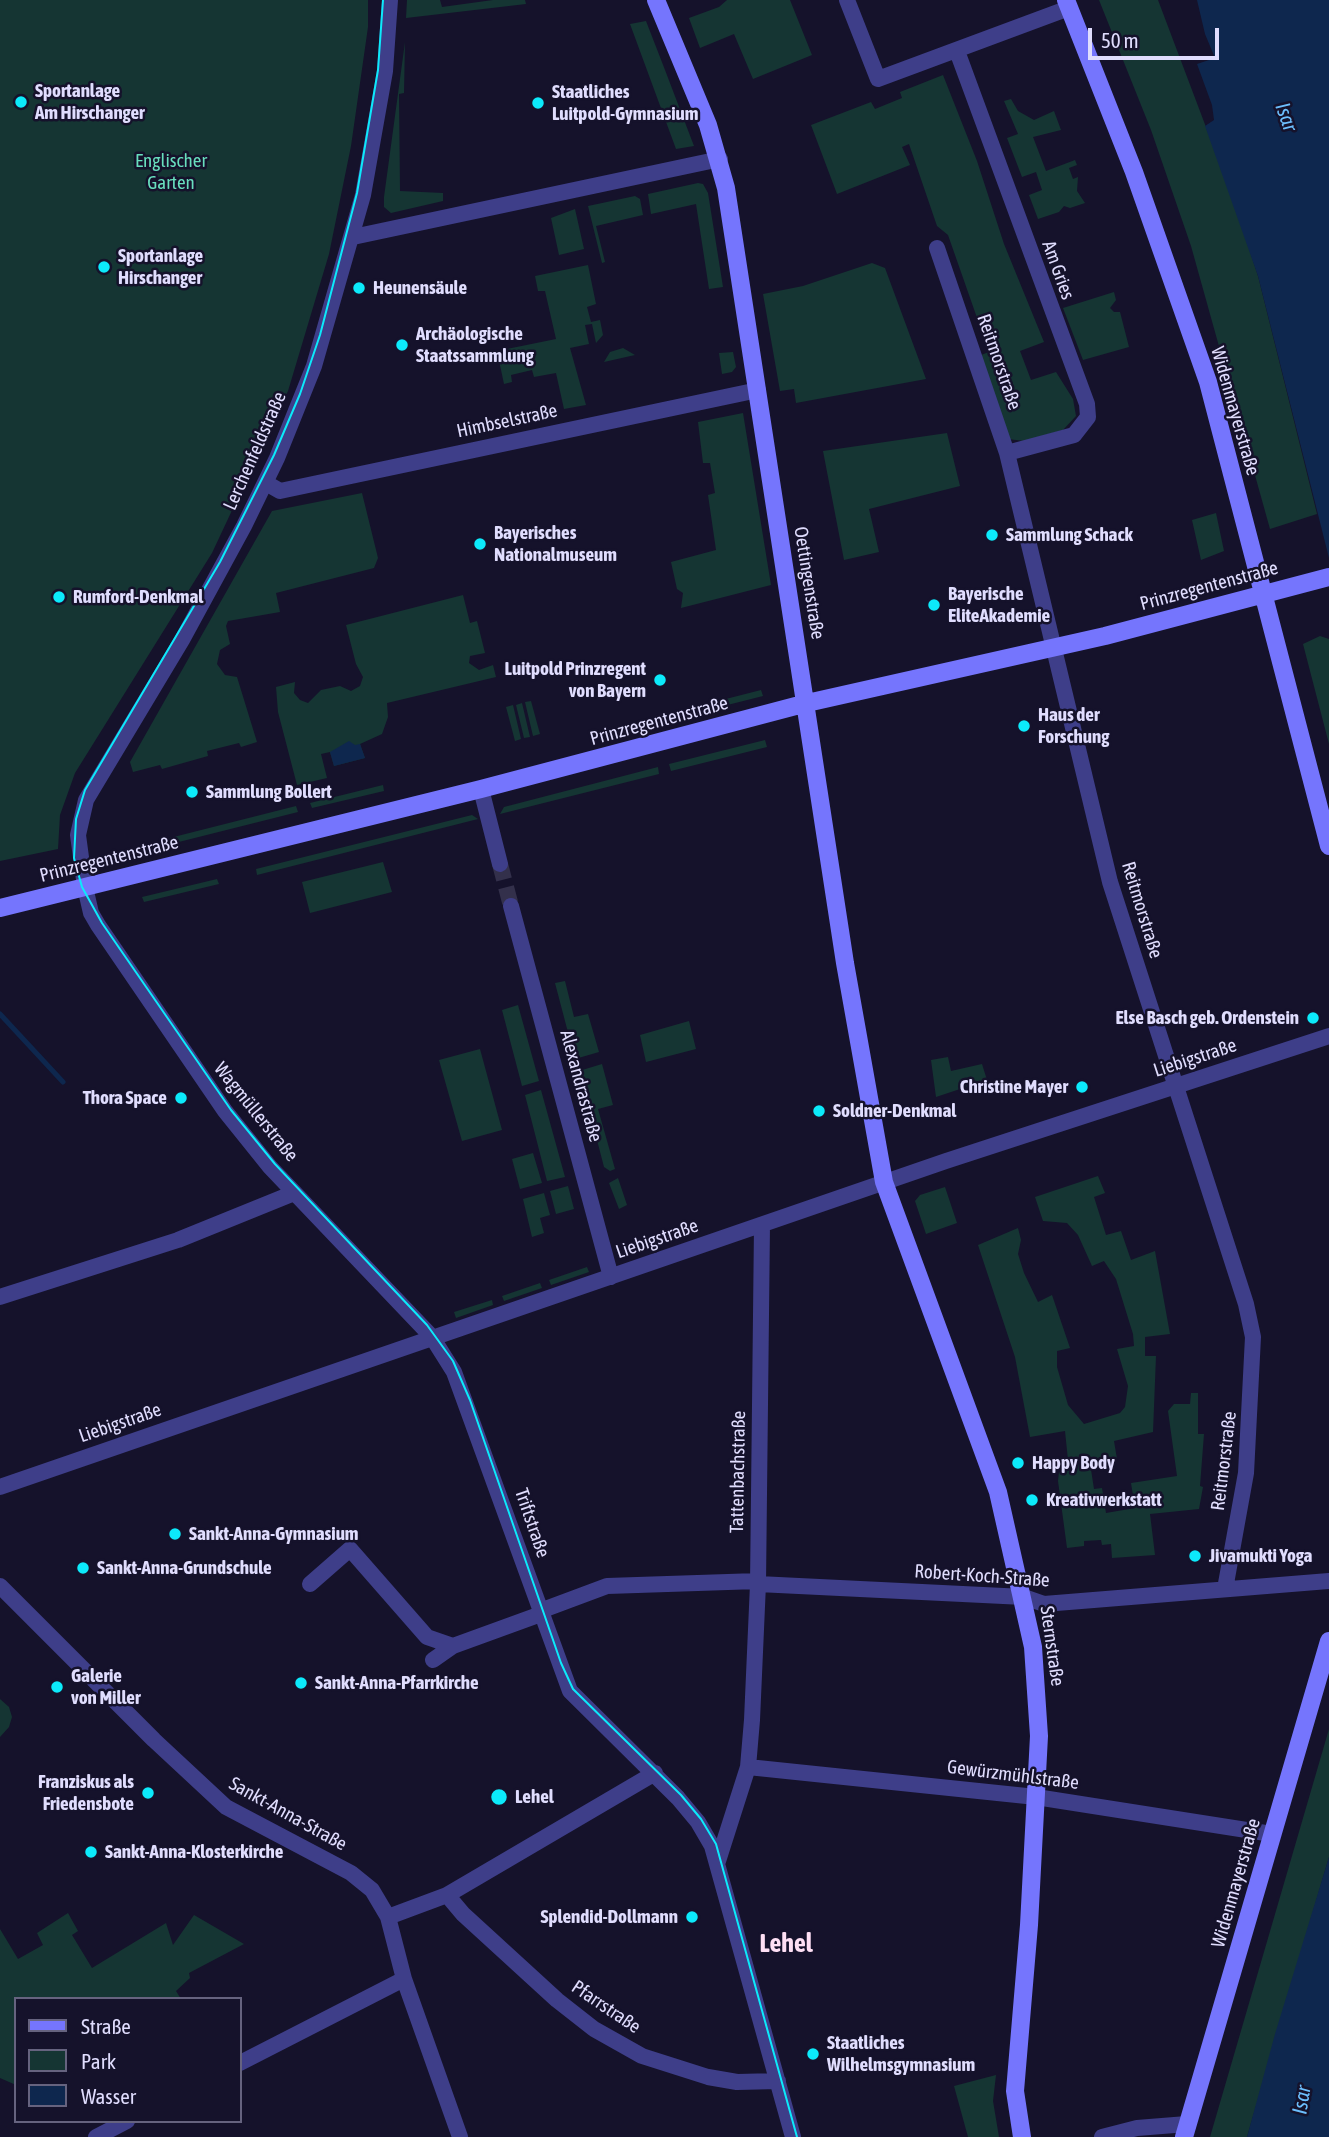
<!DOCTYPE html>
<meta charset="utf-8">
<style>
body{margin:0}
#map{position:relative;width:1329px;height:2137px;overflow:hidden;background:#15122b;font-family:"Asap Condensed",sans-serif}
canvas{display:block}
.legend{position:absolute;left:14px;top:1997px;width:228px;height:126px;box-sizing:border-box;background:#15122b;border:2px solid #66637f;margin:0;padding:9px 12px;list-style:none;font-size:21px;color:#e0ddfe}
.legend li{display:flex;align-items:center;gap:14px;height:35px}
.legend b{width:35px;border:2px solid #66637f}
.scale{position:absolute;left:1088px;top:28px;width:131px;height:32px;box-sizing:border-box;border:4px solid #e0ddfe;border-top:0;padding-left:9px;font-size:21px;line-height:24px;white-space:nowrap;color:#e0ddfe;-webkit-text-stroke:5px #15122b;paint-order:stroke}
</style>
<div id="map">
<canvas width="1329" height="2137"></canvas>
<ul class="legend">
<li><b style="height:9px;background:#7575fd"></b>Straße</li>
<li><b style="height:19px;background:#153533"></b>Park</li>
<li><b style="height:19px;background:#0e274e"></b>Wasser</li>
</ul>
<div class="scale">50 m</div>
</div>
<script>
const g = document.querySelector('canvas').getContext('2d');
g.lineJoin = 'round';
function paint(path, color) { g.fillStyle = color; g.fill(path, 'evenodd'); }
const poly = rows => new Path2D(rows.map(r => 'M' + r).join(''));
function strokePath(path, color, width, dash) { g.strokeStyle = color; g.lineWidth = width; g.lineCap = dash ? 'butt' : 'round'; g.setLineDash(dash || []); g.stroke(path); }
function write(font, color, halo, rows, align = 'center') {
  g.font = font + ' "Asap Condensed",sans-serif'; g.lineWidth = 5; g.setLineDash([]); g.textBaseline = 'middle'; g.strokeStyle = halo; g.fillStyle = color; for (const [text, x, y, turn = 0] of rows) {
    g.save(); g.translate(x, y); g.rotate((+turn || 0) * Math.PI / 180); g.textAlign = isNaN(turn) ? turn : align; if (halo) g.strokeText(text, 0, 0); g.fillText(text, 0, 0); g.restore();
  }
}
paint(poly([
 [0,0,368,0,368,27,351,146,329,254,288,391,212,553,75,773,60,815,58,849,0,861],
 [407,0,440,0,442,7,493,0,525,0,526,4,406,18],
 [727,0,790,0,812,55,753,79,734,34,700,48,689,18,719,7],
 [1099,0,1158,0,1232,196,1258,276,1317,514,1270,529,1191,246,1151,130],
 [646,21,665,70,694,146,676,149,630,24],
 [405,42,404,93,399,94,400,191,443,193,443,201,391,213,384,207,384,197],
 [943,75,977,161,1004,244,1044,342,1020,351,1031,380,1056,372,1073,399,1076,416,1063,430,1024,441,1008,439,981,355,989,352,948,235,937,226,909,144,902,147,910,165,837,194,811,125,871,102,875,109,902,98,900,92],
 [1011,99,1018,111,1034,120,1054,111,1061,130,1033,137,1046,171,1075,160,1077,165,1069,168,1073,179,1078,177,1077,191,1085,203,1070,208,1064,206,1059,212,1038,219,1029,195,1042,190,1036,172,1022,177,1007,138,1018,134,1004,101],
 [698,183,703,184,708,193,723,287,709,289,696,204,651,214,648,194],
 [635,196,640,199,643,215,596,226,605,262,602,263,588,206],
 [575,209,584,249,559,255,551,218],
 [872,263,885,268,926,379,796,403,794,389,780,391,763,294,803,286],
 [588,265,596,304,587,307,591,322,600,320,603,335,596,343,592,324,585,325,589,344,570,348,586,405,564,409,556,373,534,377,532,370,511,375,512,382,504,384,497,351,556,339,545,291,538,291,535,276],
 [1114,292,1116,300,1110,308,1114,312,1120,312,1129,347,1083,360,1063,308],
 [623,348,635,355,604,362,610,352],
 [733,352,736,367,732,372,722,374,719,353],
 [743,413,771,585,681,608,683,593,677,589,671,562,716,550,708,495,715,493,710,463,703,463,698,422],
 [947,433,960,486,869,509,879,552,844,560,823,451],
 [362,493,378,558,374,568,276,593,280,612,228,621,226,626,230,644,220,650,217,664,225,675,237,677,257,742,241,747,239,743,207,751,208,756,162,769,160,765,133,772,130,762,272,511],
 [1216,513,1224,551,1201,560,1192,520],
 [463,595,470,623,477,621,485,653,470,656,469,663,479,670,493,665,496,677,387,703,388,717,382,734,360,744,365,758,334,766,330,752,321,754,327,778,297,785,278,712,276,687,295,682,294,693,300,700,308,703,321,690,340,686,351,691,360,686,363,677,356,664,346,625],
 [1320,636,1329,639,1329,744,1303,644],
 [761,690,763,696,672,719,671,713],
 [531,701,540,734,533,736,525,702],
 [522,703,530,737,524,738,516,705],
 [513,705,521,739,515,741,506,707],
 [765,740,767,747,671,771,669,764],
 [658,767,659,774,500,814,504,807],
 [383,785,384,791,312,808,310,803],
 [296,806,298,812,139,852,138,846],
 [472,815,478,819,257,875,256,869],
 [383,862,392,892,310,913,302,882],
 [217,879,219,884,144,902,142,897],
 [565,981,574,1017,588,1014,599,1052,575,1059,555,983],
 [518,1005,539,1081,522,1086,502,1010],
 [689,1021,696,1049,646,1062,640,1035],
 [480,1049,502,1130,462,1141,439,1060],
 [948,1057,951,1071,982,1064,987,1080,936,1097,931,1060],
 [602,1064,613,1105,598,1109,615,1169,610,1171,604,1167,579,1071],
 [541,1090,565,1177,547,1181,525,1095],
 [533,1153,542,1183,520,1189,512,1159],
 [1098,1176,1105,1193,1094,1197,1106,1235,1121,1231,1131,1260,1155,1251,1170,1334,1145,1337,1145,1356,1156,1356,1153,1432,1114,1441,1117,1459,1090,1463,1094,1489,1102,1488,1106,1513,1135,1508,1131,1483,1177,1476,1168,1411,1174,1404,1190,1404,1191,1393,1198,1393,1198,1434,1204,1434,1200,1486,1203,1487,1199,1509,1150,1514,1155,1555,1112,1558,1111,1544,1102,1545,1101,1540,1084,1541,1084,1546,1067,1548,1058,1481,1059,1472,1069,1470,1065,1431,1030,1437,1015,1357,978,1245,1018,1228,1021,1240,1018,1254,1024,1273,1038,1302,1052,1295,1070,1348,1057,1351,1057,1367,1068,1405,1084,1424,1120,1413,1125,1407,1128,1386,1117,1349,1134,1346,1133,1334,1116,1279,1104,1261,1092,1266,1078,1235,1067,1223,1043,1221,1035,1197],
 [618,1178,627,1205,619,1209,609,1183],
 [568,1186,574,1209,556,1214,550,1191],
 [945,1187,957,1223,926,1234,915,1201,920,1195],
 [544,1193,550,1215,540,1218,544,1233,532,1237,523,1199],
 [587,1267,589,1272,551,1285,549,1280],
 [540,1283,542,1288,504,1301,502,1296],
 [492,1300,493,1305,456,1318,454,1312],
 [0,1699,9,1707,12,1717,9,1727,0,1737],
 [1329,1729,1329,1857,1247,2137,1210,2137],
 [68,1913,78,1931,72,1935,92,1968,166,1923,173,1945,194,1915,244,1944,189,1973,190,1978,176,1991,181,1999,16,1999,16,2085,0,2078,0,1929,18,1959,43,1945,37,1933],
 [996,2075,993,2101,999,2137,968,2137,954,2086]
]), '#153533');
paint(poly([
 [1197,0,1329,0,1329,558,1258,276,1205,126,1214,120,1212,105,1197,64,1215,58,1205,34],
 [349,741,355,745,360,744,365,758,334,766,330,752],
 [1329,1857,1329,2137,1247,2137,1275,2034]
]), '#0e274e');
strokePath(poly([
 [0,1014,63,1082]
]), '#0e274e', 5);
strokePath(poly([
 [500,864,511,906]
]), '#33304b', 16, [16, 8]);
strokePath(poly([
 [390,0,385,71,363,195,314,366,277,458,244,526,182,640,86,800,78,835,85,887,91,913,98,925,225,1111,270,1167,432,1337,454,1372,570,1691,678,1798,698,1822,712,1846,793,2137],
 [847,0,878,79,1069,8],
 [957,51,1087,404,1088,417,1074,435,1007,453],
 [353,237,720,159],
 [937,248,1007,453,1110,882,1246,1304,1253,1337,1246,1473,1225,1589],
 [266,483,280,491,758,390],
 [481,789,500,864],
 [511,906,611,1277],
 [0,1297,178,1240,294,1193],
 [0,1487,946,1161,1329,1036],
 [310,1584,350,1549,427,1637,453,1646],
 [758,1584,1024,1597,1044,1604,1329,1581],
 [0,1586,154,1740,226,1807,351,1873,372,1890,388,1917,404,1979,460,2137],
 [540,1611,607,1586,758,1581],
 [433,1660,453,1646,541,1614],
 [748,1767,1036,1797,1272,1834],
 [718,1861,748,1767,752,1720,758,1584,762,1225],
 [447,1895,463,1914,557,2000,594,2029,642,2056,708,2077,737,2082,778,2081],
 [388,1917,447,1895,655,1773],
 [240,2063,404,1979],
 [96,2137,127,2121],
 [1102,2137,1137,2128,1187,2124]
]), '#3e3e89', 16);
strokePath(poly([
 [656,0,708,125,726,188,845,963,884,1182,998,1492,1033,1647,1039,1736,1029,1925,1015,2091,1022,2137],
 [1066,0,1134,172,1208,382,1329,846],
 [0,908,481,789,807,703,1105,636,1329,577],
 [1184,2137,1329,1641]
]), '#7575fd', 18);
strokePath(poly([
 [383,0,378,70,357,193,320,335,300,394,274,455,220,562,85,790,76,819,74,858,82,887,102,923,231,1110,275,1164,427,1325,453,1361,470,1400,561,1663,573,1689,681,1795,701,1819,716,1844,797,2137]
]), '#0ceafb', 2);
for (const [x, y, r, color] of [
 [21,102,7,"#0ceafb"],
 [538,103,7,"#0ceafb"],
 [104,267,7,"#0ceafb"],
 [359,288,7,"#0ceafb"],
 [402,345,7,"#0ceafb"],
 [992,535,7,"#0ceafb"],
 [480,544,7,"#0ceafb"],
 [59,597,7,"#0ceafb"],
 [934,605,7,"#0ceafb"],
 [660,680,7,"#0ceafb"],
 [1024,726,7,"#0ceafb"],
 [192,792,7,"#0ceafb"],
 [1313,1018,7,"#0ceafb"],
 [1082,1087,7,"#0ceafb"],
 [181,1098,7,"#0ceafb"],
 [819,1111,7,"#0ceafb"],
 [1018,1463,7,"#0ceafb"],
 [1032,1500,7,"#0ceafb"],
 [175,1534,7,"#0ceafb"],
 [1195,1556,7,"#0ceafb"],
 [83,1568,7,"#0ceafb"],
 [301,1683,7,"#0ceafb"],
 [57,1687,7,"#0ceafb"],
 [148,1793,7,"#0ceafb"],
 [499,1797,9,"#0ceafb"],
 [91,1852,7,"#0ceafb"],
 [692,1917,7,"#0ceafb"],
 [813,2054,7,"#0ceafb"]
]) { const dot = new Path2D(); dot.arc(x, y, r, 0, 2 * Math.PI); g.fillStyle = color; g.fill(dot); strokePath(dot, '#15122b', 2.5); }
write('bold 19px', '#e0ddfe', '#15122b', [
 ["Sportanlage",35,91],
 ["Am Hirschanger",35,113],
 ["Staatliches",552,92],
 ["Luitpold-Gymnasium",552,114],
 ["Sportanlage",118,256],
 ["Hirschanger",118,278],
 ["Heunensäule",373,288],
 ["Archäologische",416,334],
 ["Staatssammlung",416,356],
 ["Bayerisches",494,533],
 ["Nationalmuseum",494,555],
 ["Sammlung Schack",1006,535],
 ["Bayerische",948,594],
 ["EliteAkademie",948,616],
 ["Rumford-Denkmal",73,597],
 ["Luitpold Prinzregent",646,669,"right"],
 ["von Bayern",646,691,"right"],
 ["Haus der",1038,715],
 ["Forschung",1038,737],
 ["Sammlung Bollert",206,792],
 ["Else Basch geb. Ordenstein",1299,1018,"right"],
 ["Christine Mayer",1068,1087,"right"],
 ["Thora Space",167,1098,"right"],
 ["Soldner-Denkmal",833,1111],
 ["Happy Body",1032,1463],
 ["Kreativwerkstatt",1046,1500],
 ["Sankt-Anna-Gymnasium",189,1534],
 ["Jivamukti Yoga",1209,1556],
 ["Sankt-Anna-Grundschule",97,1568],
 ["Galerie",71,1676],
 ["von Miller",71,1698],
 ["Sankt-Anna-Pfarrkirche",315,1683],
 ["Franziskus als",134,1782,"right"],
 ["Friedensbote",134,1804,"right"],
 ["Lehel",515,1797],
 ["Sankt-Anna-Klosterkirche",105,1852],
 ["Splendid-Dollmann",678,1917,"right"],
 ["Staatliches",827,2043],
 ["Wilhelmsgymnasium",827,2065]
], 'left');
write('19px', '#68dfbe', '#15122b', [
 ["Englischer",171,161],
 ["Garten",171,183]
]);
write('19px', '#e0ddfe', '#15122b', [
 ["Am Gries",1058,270,70],
 ["Reitmorstraße",999,362,71],
 ["Widenmayerstraße",1235,411,74],
 ["Himbselstraße",507,421,-12],
 ["Lerchenfeldstraße",255,451,-66],
 ["Oettingenstraße",809,583,81],
 ["Prinzregentenstraße",1209,586,-15],
 ["Prinzregentenstraße",659,721,-15],
 ["Prinzregentenstraße",109,859,-14],
 ["Reitmorstraße",1142,910,73],
 ["Liebigstraße",1195,1058,-18],
 ["Alexandrastraße",581,1086,75],
 ["Wagmüllerstraße",256,1112,51],
 ["Liebigstraße",657,1239,-19],
 ["Liebigstraße",120,1423,-19],
 ["Reitmorstraße",1224,1461,-83],
 ["Tattenbachstraße",738,1472,-89],
 ["Triftstraße",532,1523,71],
 ["Robert-Koch-Straße",982,1576,4],
 ["Sternstraße",1052,1646,82],
 ["Gewürzmühlstraße",1013,1775,7],
 ["Sankt-Anna-Straße",288,1814,29],
 ["Widenmayerstraße",1236,1883,-74],
 ["Pfarrstraße",606,2007,34]
]);
write('italic 21px', '#6cbefd', '#15122b', [
 ["Isar",1286,117,70],
 ["Isar",1302,2100,-81]
]);
write('bold 26px', '#fedff4', '#15122b', [
 ["Lehel",786,1944]
]);
</script>
